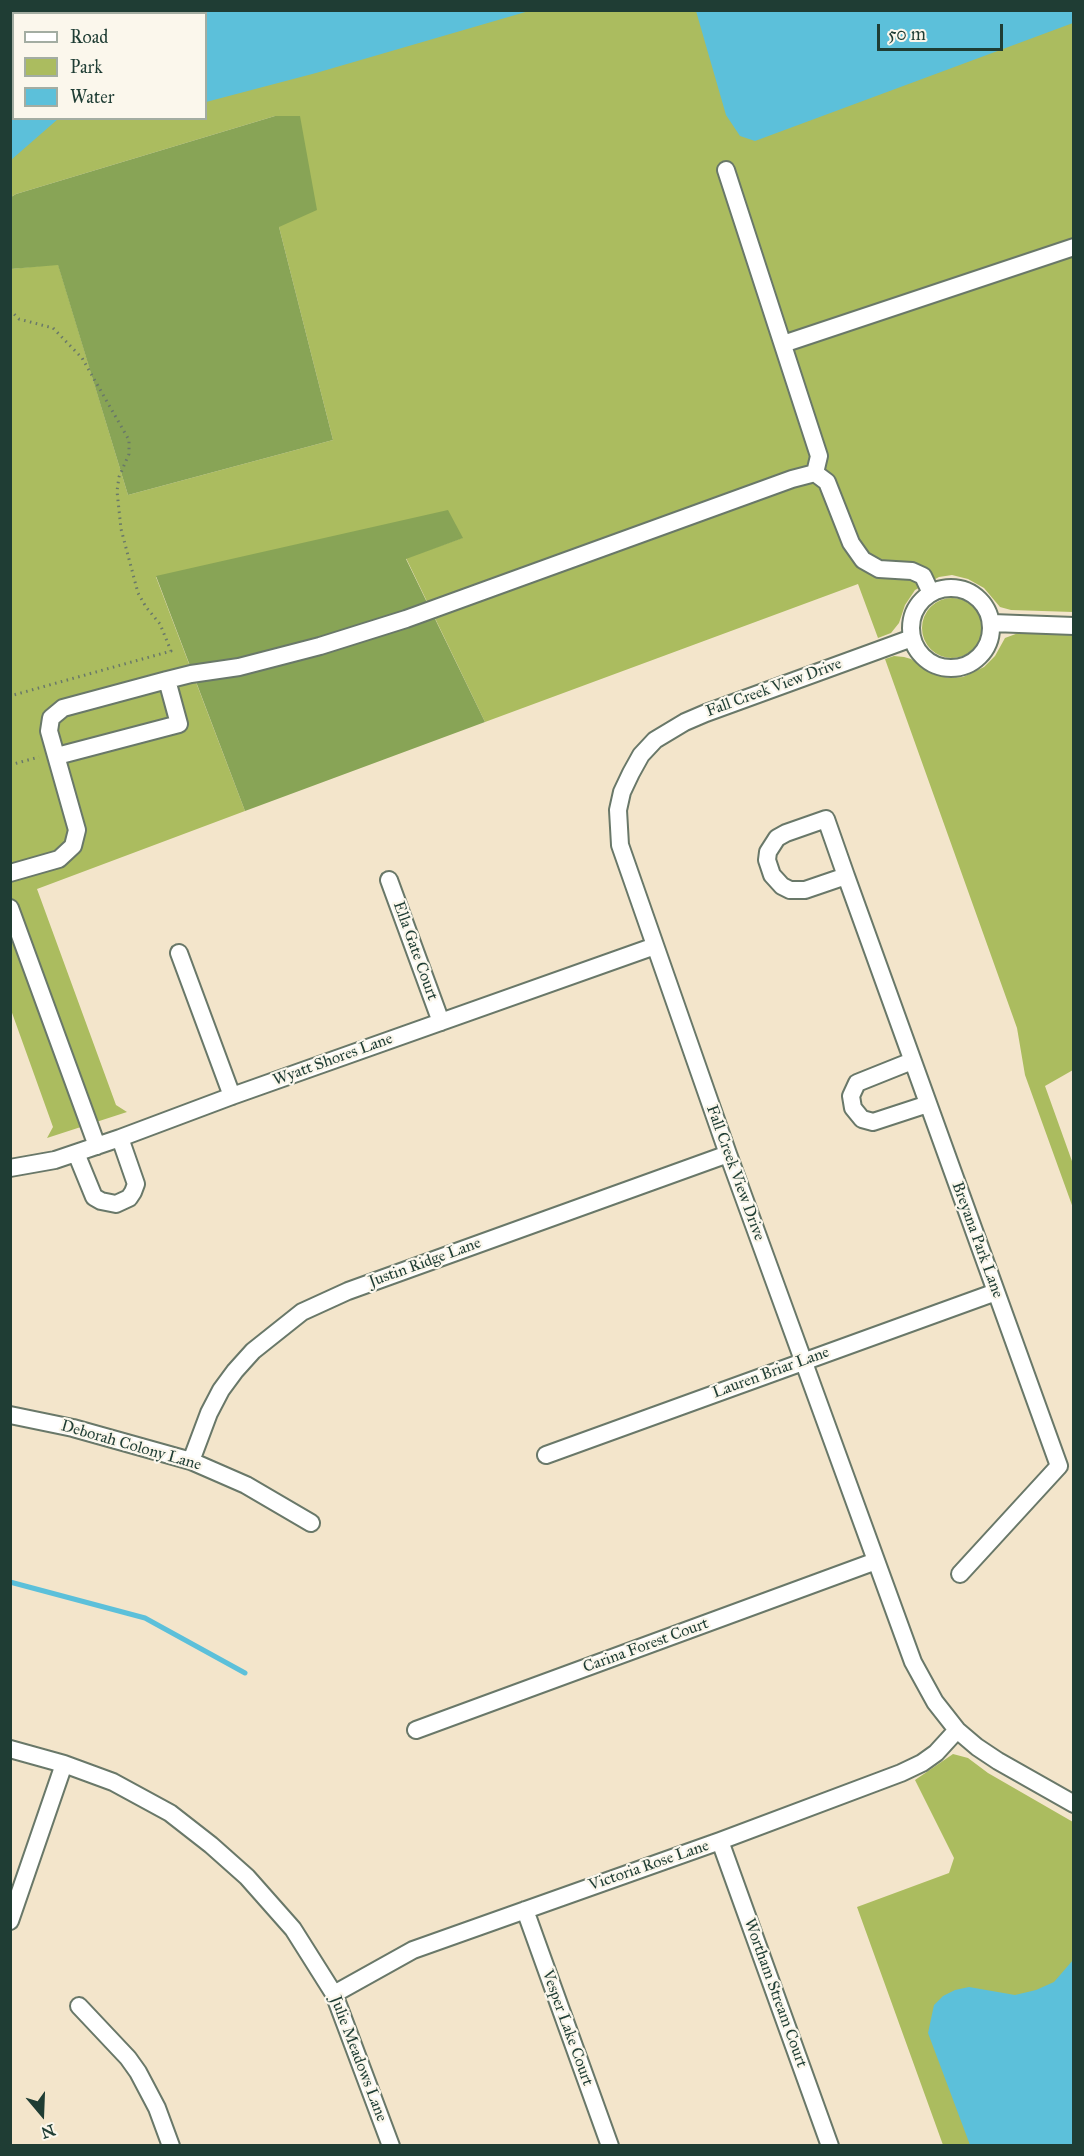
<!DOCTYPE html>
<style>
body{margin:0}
#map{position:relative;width:1084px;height:2156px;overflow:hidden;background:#f3e5cb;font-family:"IM FELL Great Primer",serif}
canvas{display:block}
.frame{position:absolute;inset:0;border:12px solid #1f3d34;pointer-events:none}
.legend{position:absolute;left:12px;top:12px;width:195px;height:108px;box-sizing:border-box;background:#fbf7ec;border:2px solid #a3ada2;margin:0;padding:8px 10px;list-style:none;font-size:18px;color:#1f3d34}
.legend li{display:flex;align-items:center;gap:12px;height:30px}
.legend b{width:30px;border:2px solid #a3ada2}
.north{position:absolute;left:12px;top:2084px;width:60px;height:60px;-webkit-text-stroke:4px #fbf7ec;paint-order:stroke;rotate:161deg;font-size:16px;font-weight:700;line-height:24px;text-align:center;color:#1f3d34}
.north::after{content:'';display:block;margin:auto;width:21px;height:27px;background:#1f3d34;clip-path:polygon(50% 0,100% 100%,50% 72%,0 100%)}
.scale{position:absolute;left:877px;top:24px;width:126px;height:27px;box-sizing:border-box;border:3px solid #1f3d34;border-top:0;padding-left:8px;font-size:18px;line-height:21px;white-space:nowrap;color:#1f3d34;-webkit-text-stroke:4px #fbf7ec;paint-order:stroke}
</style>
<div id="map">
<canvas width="1084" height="2156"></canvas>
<div class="frame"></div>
<ul class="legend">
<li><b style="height:8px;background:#fff"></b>Road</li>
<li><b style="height:16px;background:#abbc5f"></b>Park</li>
<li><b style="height:16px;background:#5cc0da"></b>Water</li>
</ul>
<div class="north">N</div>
<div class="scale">50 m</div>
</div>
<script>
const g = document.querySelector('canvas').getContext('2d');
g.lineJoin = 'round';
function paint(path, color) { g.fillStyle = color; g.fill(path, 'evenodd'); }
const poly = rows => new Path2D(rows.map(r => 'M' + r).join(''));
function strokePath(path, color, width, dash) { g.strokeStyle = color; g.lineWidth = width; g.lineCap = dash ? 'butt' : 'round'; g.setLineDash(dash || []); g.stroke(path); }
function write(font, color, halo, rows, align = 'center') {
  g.font = font + ' "IM FELL Great Primer",serif'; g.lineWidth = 4.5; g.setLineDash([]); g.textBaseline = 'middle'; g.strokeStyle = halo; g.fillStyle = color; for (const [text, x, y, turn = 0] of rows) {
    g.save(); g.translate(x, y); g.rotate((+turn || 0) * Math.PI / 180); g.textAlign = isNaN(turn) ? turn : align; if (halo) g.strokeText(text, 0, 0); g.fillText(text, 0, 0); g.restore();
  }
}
paint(poly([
 [11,11,1073,11,1073,612,1011,610,1000,607,984,588,968,579,952,575,939,577,915,590,905,605,899,623,891,633,878,638,858,584,485,722,406,558,462,538,156,577,245,811,37,889,116,1105,127,1112,47,1138,53,1127,11,1010,11,269,58,264,128,495,333,440,279,227,299,116,275,116,16,194,11,197],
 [14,14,206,14,206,118,14,118],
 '922 628a30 30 0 1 1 60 0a30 30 0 1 1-60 0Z',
 [1021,632,1073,634,1073,1070,1045,1086,1073,1164,1073,1208,1025,1075,1017,1028,885,659,894,656,904,657,911,659,933,674,948,678,963,677,984,667,995,656,1005,638],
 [953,1754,968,1758,988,1773,1073,1822,1073,2145,943,2145,857,1907,949,1873,954,1858,915,1780]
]), '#abbc5f');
paint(poly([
 [275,116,300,116,317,210,279,227,333,440,128,495,58,265,11,269,11,197,16,194],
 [448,510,463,538,406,559,485,722,245,811,156,576]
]), '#88a456');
paint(poly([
 [1073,10,1073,23,755,141,740,136,726,115,696,11],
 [108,11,108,10,529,11,316,73,206,102,206,14,108,13],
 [13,106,14,118,58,119,11,160,11,108],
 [1073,1960,1073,2145,970,2145,928,2033,934,2005,943,1996,955,1990,969,1987,1015,1995,1036,1990,1054,1982]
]), '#5cc0da');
strokePath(poly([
 [10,1582,145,1618,245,1673]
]), '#5cc0da', 5);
const minor = poly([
 [726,170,819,456,815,473],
 [783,344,1074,247],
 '911 628a40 40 0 1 1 80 0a40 40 0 1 1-80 0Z',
 [992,623,1074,626],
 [912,638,706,713,685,722,655,740,641,755,631,773,622,792,618,810,620,845,728,1154,913,1662,935,1702,957,1730,977,1747,998,1761,1074,1804],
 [167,680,191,674,239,667,320,646,406,619,792,479,815,473,827,482,851,543,863,560,879,569,912,571,923,576,931,593],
 [10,873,59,859,73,846,77,830,49,731,51,718,63,708,167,680,179,724,57,756],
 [846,876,826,819,786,833,777,838,768,852,767,860,772,875,782,886,790,890,805,890,846,876,1059,1466,960,1574],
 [389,880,441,1022],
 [10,908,97,1146],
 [179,953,232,1096],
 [912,1061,857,1083,851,1096,853,1108,862,1119,873,1122,928,1104],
 [76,1153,94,1197,101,1201,116,1204,129,1198,133,1192,136,1184,120,1138],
 [10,1168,55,1160,120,1138,232,1096,655,946],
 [10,1415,73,1428,191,1461,246,1485,311,1523],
 [546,1455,996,1292],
 [191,1461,209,1413,221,1390,235,1371,253,1351,302,1312,348,1291,728,1154],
 [416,1730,876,1561],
 [10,1749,64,1764,113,1782,170,1813,211,1845,247,1877,293,1929,334,1994,391,2146],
 [720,1841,830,2146],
 [525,1910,610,2146],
 [10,1921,64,1764],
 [334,1994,413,1950,720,1841,901,1773,922,1763,936,1753,957,1730],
 [79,2006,128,2058,138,2072,157,2108,171,2146]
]);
strokePath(minor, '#697869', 20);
strokePath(poly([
 [10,310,19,319,53,328,82,358,129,440,129,454,119,477,117,491,121,529,138,593,146,607,160,624,171,651,10,696],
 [10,765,39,757]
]), '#697869', 3, [1.5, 4.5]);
strokePath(minor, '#fff', 16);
write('16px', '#1f3d34', '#fbf7ec', [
 ["Fall Creek View Drive",774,688,-20],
 ["Ella Gate Court",415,951,70],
 ["Wyatt Shores Lane",333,1060,-20],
 ["Fall Creek View Drive",735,1173,70],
 ["Breyana Park Lane",977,1240,70],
 ["Justin Ridge Lane",425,1263,-20],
 ["Lauren Briar Lane",771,1373,-20],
 ["Deborah Colony Lane",131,1446,16],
 ["Carina Forest Court",646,1646,-20],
 ["Victoria Rose Lane",649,1866,-19],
 ["Wortham Stream Court",775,1993,70],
 ["Vesper Lake Court",567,2028,70],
 ["Julie Meadows Lane",358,2059,69]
]);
</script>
